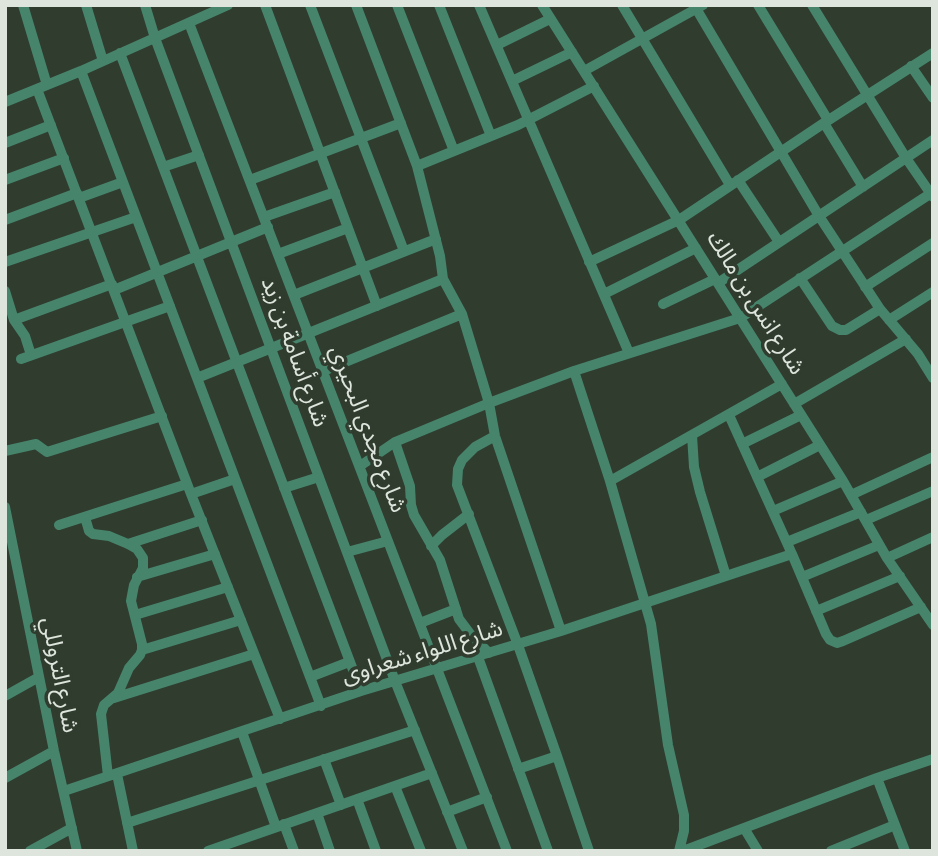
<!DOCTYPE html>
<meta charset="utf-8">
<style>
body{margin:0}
#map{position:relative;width:938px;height:856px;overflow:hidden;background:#303c2e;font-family:"Asap Condensed",sans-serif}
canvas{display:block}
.frame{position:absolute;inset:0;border:7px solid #dee5dc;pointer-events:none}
</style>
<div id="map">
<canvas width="938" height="856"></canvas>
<div class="frame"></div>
</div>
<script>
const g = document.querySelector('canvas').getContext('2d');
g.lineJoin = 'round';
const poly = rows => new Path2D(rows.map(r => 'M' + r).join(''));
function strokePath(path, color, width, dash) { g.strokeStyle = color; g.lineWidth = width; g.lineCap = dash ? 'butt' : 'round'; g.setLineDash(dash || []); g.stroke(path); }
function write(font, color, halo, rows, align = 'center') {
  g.font = font + ' "Asap Condensed","Noto Sans Arabic",sans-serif'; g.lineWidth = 7; g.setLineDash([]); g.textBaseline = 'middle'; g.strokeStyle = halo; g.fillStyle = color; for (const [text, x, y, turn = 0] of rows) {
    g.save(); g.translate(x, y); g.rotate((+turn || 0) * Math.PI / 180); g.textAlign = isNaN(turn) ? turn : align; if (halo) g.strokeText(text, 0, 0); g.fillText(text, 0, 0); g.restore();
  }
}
strokePath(poly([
 [23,5,47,85],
 [86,5,103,61],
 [145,5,155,38,395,681,463,851],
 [265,5,377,306],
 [310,5,404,251],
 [356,5,417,166,440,256,443,279,462,314,489,403,495,436,561,631],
 [397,5,454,151],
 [439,5,491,136],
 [479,5,629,353],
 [542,5,843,481,887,558,933,625],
 [622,5,730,185],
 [694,5,819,216,880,309,918,354,933,378],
 [758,5,828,120],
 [812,5,906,158,933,197],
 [189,23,507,851],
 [497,45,550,19],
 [120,53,361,691],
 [911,66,933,98],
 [81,71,321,706],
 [584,71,703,5],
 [512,81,572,52],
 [37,89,191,494,280,719],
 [5,102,81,71,228,5],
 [824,123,863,187],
 [5,143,51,125],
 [417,166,518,125,594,86],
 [163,167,199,155],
 [5,180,64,158],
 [250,180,401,123],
 [738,180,779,242],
 [79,198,123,182],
 [264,217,335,192],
 [5,220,77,193],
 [278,254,348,228],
 [5,262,136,217],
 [589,262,679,220,824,123,933,53],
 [800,278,832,326,840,330,846,330,880,309],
 [718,283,933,140],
 [865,287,933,243],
 [114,290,268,227],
 [5,291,14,320,25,336,31,355],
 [604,294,696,248],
 [294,295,436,239],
 [663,304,715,279],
 [14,320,112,284],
 [889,320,933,292],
 [21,359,170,306],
 [323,371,462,314],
 [574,371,610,481,651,624,668,745,684,815,684,831,679,851],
 [197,378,443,279],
 [794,404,906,339],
 [729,415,792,554,826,634,830,640,837,643,843,641,921,607],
 [692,435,694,467,700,492,726,576],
 [495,436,475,447,462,460,458,469,457,485,518,645,557,756,589,851],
 [395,442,410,486,411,505,414,515,440,560,459,619,471,635,489,653],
 [742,444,801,415],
 [5,451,36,444,47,452,162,416],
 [360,466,395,442,489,403,574,371,740,318,933,192],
 [757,477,820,445],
 [610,481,782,384],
 [284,488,319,477],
 [191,494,235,479],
 [851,495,933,457],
 [5,507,54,751,77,851],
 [773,511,843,481],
 [85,517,89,531,93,534,109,536,128,544,137,549,143,558,143,568,134,585,131,601,142,644,142,650,140,655,129,668,118,693,104,705,101,714,108,776],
 [866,520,933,491],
 [59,525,187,484],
 [787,542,861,512],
 [128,544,202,520],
 [431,546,442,535,469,514],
 [347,552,388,541],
 [887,558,933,537],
 [137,577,215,554],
 [802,577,879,545],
 [816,611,900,576],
 [135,615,228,587],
 [420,623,456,609],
 [142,650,241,620],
 [478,657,548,851],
 [310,677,349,662],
 [5,696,39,677],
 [114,698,254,654],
 [242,732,276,827],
 [324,759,341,805],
 [518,769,557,756],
 [117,774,133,851],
 [5,778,54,751],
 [877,778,905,851],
 [395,786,421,851],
 [64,791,361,691,561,631,792,554],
 [357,799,376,851],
 [447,812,487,797],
 [317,813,330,851],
 [127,823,415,730],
 [284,824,294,851],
 [744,828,758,851],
 [30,851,72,828],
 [208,851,432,773],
 [683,851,877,778,933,759],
 [831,851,895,825]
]), '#46846c', 10);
write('23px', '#dee5dc', '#303c2e', [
 ["شارع انس بن مالك",756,303,58],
 ["شارع أسامة بن زيد",295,352,70],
 ["شارع مجدي البحيري",368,429,69],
 ["شارع اللواء شعراوى",422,652,-17],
 ["شارع التروللي",60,675,79]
]);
</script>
